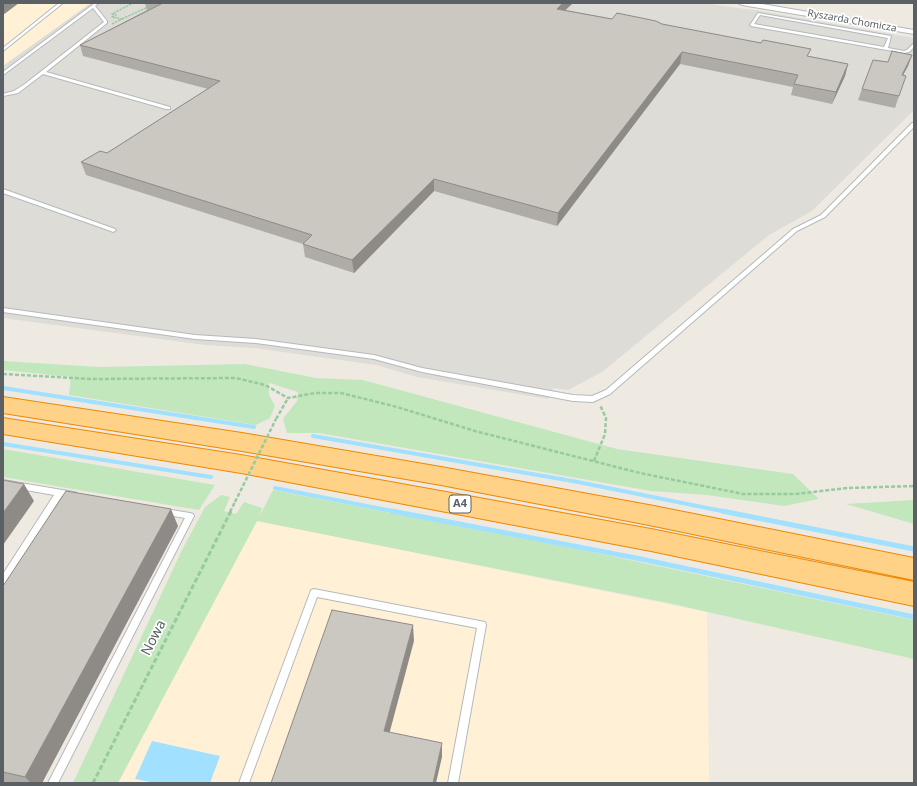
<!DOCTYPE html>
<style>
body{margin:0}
#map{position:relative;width:917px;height:786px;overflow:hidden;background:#eeeae2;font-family:"Noto Sans",sans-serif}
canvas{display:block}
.frame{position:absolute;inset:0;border:4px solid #5a6064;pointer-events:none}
</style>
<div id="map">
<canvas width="917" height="786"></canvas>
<div class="frame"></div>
</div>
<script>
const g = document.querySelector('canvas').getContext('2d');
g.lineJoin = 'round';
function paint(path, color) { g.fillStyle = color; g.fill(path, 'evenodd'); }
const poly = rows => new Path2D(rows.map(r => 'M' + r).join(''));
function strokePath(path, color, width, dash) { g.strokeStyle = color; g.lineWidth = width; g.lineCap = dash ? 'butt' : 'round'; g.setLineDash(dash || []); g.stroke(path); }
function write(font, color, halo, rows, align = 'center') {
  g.font = font + ' "Noto Sans",sans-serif'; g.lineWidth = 3.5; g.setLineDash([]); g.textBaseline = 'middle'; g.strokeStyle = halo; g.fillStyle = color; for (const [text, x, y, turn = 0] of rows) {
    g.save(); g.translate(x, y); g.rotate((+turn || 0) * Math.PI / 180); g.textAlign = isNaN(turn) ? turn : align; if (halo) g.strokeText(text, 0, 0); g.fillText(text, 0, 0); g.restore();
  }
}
paint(poly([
 [3,3,91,3,3,66],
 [257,521,707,612,709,783,118,783]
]), '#fff0d6');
paint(poly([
 [91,3,703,3,761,11,914,38,914,110,812,211,769,235,602,372,568,390,553,388,548,399,417,377,376,365,254,348,205,345,3,318,3,66]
]), '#dedcd6');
paint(poly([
 [3,361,99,367,245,364,316,378,363,380,617,449,793,474,819,499,784,506,707,495,651,491,319,433,287,433,283,419,297,401,298,392,269,383,269,395,275,406,270,418,256,425,69,395,71,377,3,370],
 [3,449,215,485,199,510,67,488,3,477],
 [273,490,577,549,914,620,914,659,668,603,257,521,118,783,73,783,182,550,205,507,221,495,230,497,224,511,236,514,244,502,262,508,259,517],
 [914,500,914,524,846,504]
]), '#c2e7bd');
paint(poly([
 [152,741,220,756,210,783,156,783,135,779]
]), '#a1e1ff');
strokePath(poly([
 [3,388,254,427],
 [313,436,578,482,727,512],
 [3,444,211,477],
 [275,488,397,512]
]), '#a1e1ff', 4);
strokePath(poly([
 [392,511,641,559,914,617],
 [722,511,914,549]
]), '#a1e1ff', 5);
const lane = poly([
 [59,3,63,3,3,51,3,48,59,3],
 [95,3,99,3,95,6,107,21,107,23,46,72,170,107,170,109,166,109,43,74,18,93,3,96,3,94,14,91,25,84,104,22,93,8,3,75,3,72,95,3],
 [758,13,891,36,888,48,904,51,907,50,914,43,914,47,909,52,904,53,751,26,750,25,758,13],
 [760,15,888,38,884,47,754,24,760,15],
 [912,123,914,123,914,127,825,217,797,231,610,394,593,402,573,401,422,372,374,359,256,343,195,339,3,312,3,308,195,335,256,339,374,355,422,368,573,395,592,396,606,390,793,229,821,215,912,123],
 [3,189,115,229,116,230,113,232,111,231,3,193,3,189],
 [3,480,74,492,77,493,78,495,77,497,74,498,62,496,6,584,3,585,3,574,54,495,3,486,3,480],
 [165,509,190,513,193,514,194,516,58,783,48,783,185,518,162,514,161,512,162,510,165,509],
 [314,589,485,622,486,625,458,783,448,783,477,628,317,597,249,783,239,783,310,593,311,590,314,589]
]);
const street = poly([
 [738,3,756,3,914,30,914,34,742,5,738,3]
]);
const highway = poly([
 [3,397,242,433,441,467,654,506,914,558,914,580,654,526,441,485,242,451,3,413,3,397],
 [3,418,241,455,651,529,914,582,914,606,651,551,241,473,3,434,3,418]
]);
strokePath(lane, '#b5b9bd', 2);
strokePath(street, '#b5b9bd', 2);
strokePath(highway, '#f08800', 2);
strokePath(poly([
 [122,19,148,7],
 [112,24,122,19,112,17,116,15,112,14,133,3]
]), '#97caa0', 1.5, [2.5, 1]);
strokePath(poly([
 [3,374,91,379,236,378,265,385,288,398,315,393,341,393,397,407,475,431,640,473,743,494,796,494,847,488,914,486],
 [276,419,288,398],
 [594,461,605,434,606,418,600,405],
 [230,512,235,502]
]), '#97caa0', 2.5, [4, 2]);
strokePath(poly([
 [93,783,231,511]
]), '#97caa0', 3, [5, 2.5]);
paint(lane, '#fff');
paint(street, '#fff');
paint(highway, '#ffd288');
strokePath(poly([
 [235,502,276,419]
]), '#97caa0', 2.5, [4, 2]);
paint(poly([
 [145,3,573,3,565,10,612,19,662,24,809,57,848,64,845,76,832,104,791,95,793,87,680,64,557,226,434,191,354,273,305,257,303,244,86,175,81,162,107,153,208,89,83,56,80,45,147,10],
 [912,55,908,66,903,75,899,96,895,108,858,100,862,89,888,62],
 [178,526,42,783,3,783,3,586]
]), '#afaba6');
paint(poly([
 [3,3,19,3,3,15],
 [563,3,573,3,556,19,557,9],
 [682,52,680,64,557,226,558,213],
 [912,55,908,66,897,86,902,75],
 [848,64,845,76,832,104,836,92],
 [434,179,434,191,354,273,352,260],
 [24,484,34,501,3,545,3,513],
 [171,509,178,526,42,783,31,783,25,777],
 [413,625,414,641,386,746,384,731],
 [442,743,442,757,436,783,433,783]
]), '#8e8b87');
const building = poly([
 [158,3,563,3,557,9,612,19,617,13,656,21,662,24,761,43,763,40,811,49,807,56,848,64,836,92,794,84,798,75,682,52,558,213,434,179,352,260,303,244,312,235,81,162,100,151,107,153,220,81,80,45,161,4,158,3],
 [892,51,912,55,902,75,906,76,899,96,862,89,873,60,888,62,892,51],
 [3,480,24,484,3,513,3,480],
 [66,491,171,509,25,777,3,772,3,586,66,491],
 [332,610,413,625,384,731,442,743,433,783,271,783,332,610]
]);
paint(building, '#cbc7c1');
strokePath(building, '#8e8b87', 1);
write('10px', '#5a6064', '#fff', [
 ["Ryszarda Chomicza",852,21,10]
]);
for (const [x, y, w] of [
 [460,504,22]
]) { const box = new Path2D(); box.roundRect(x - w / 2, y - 9, w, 18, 3); g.fillStyle = '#fff'; g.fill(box); strokePath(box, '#5a6064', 1); }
write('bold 11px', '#5a6064', null, [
 ["A4",460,504]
]);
write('14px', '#5a6064', '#fff', [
 ["Nowa",154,638,-63]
]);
</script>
